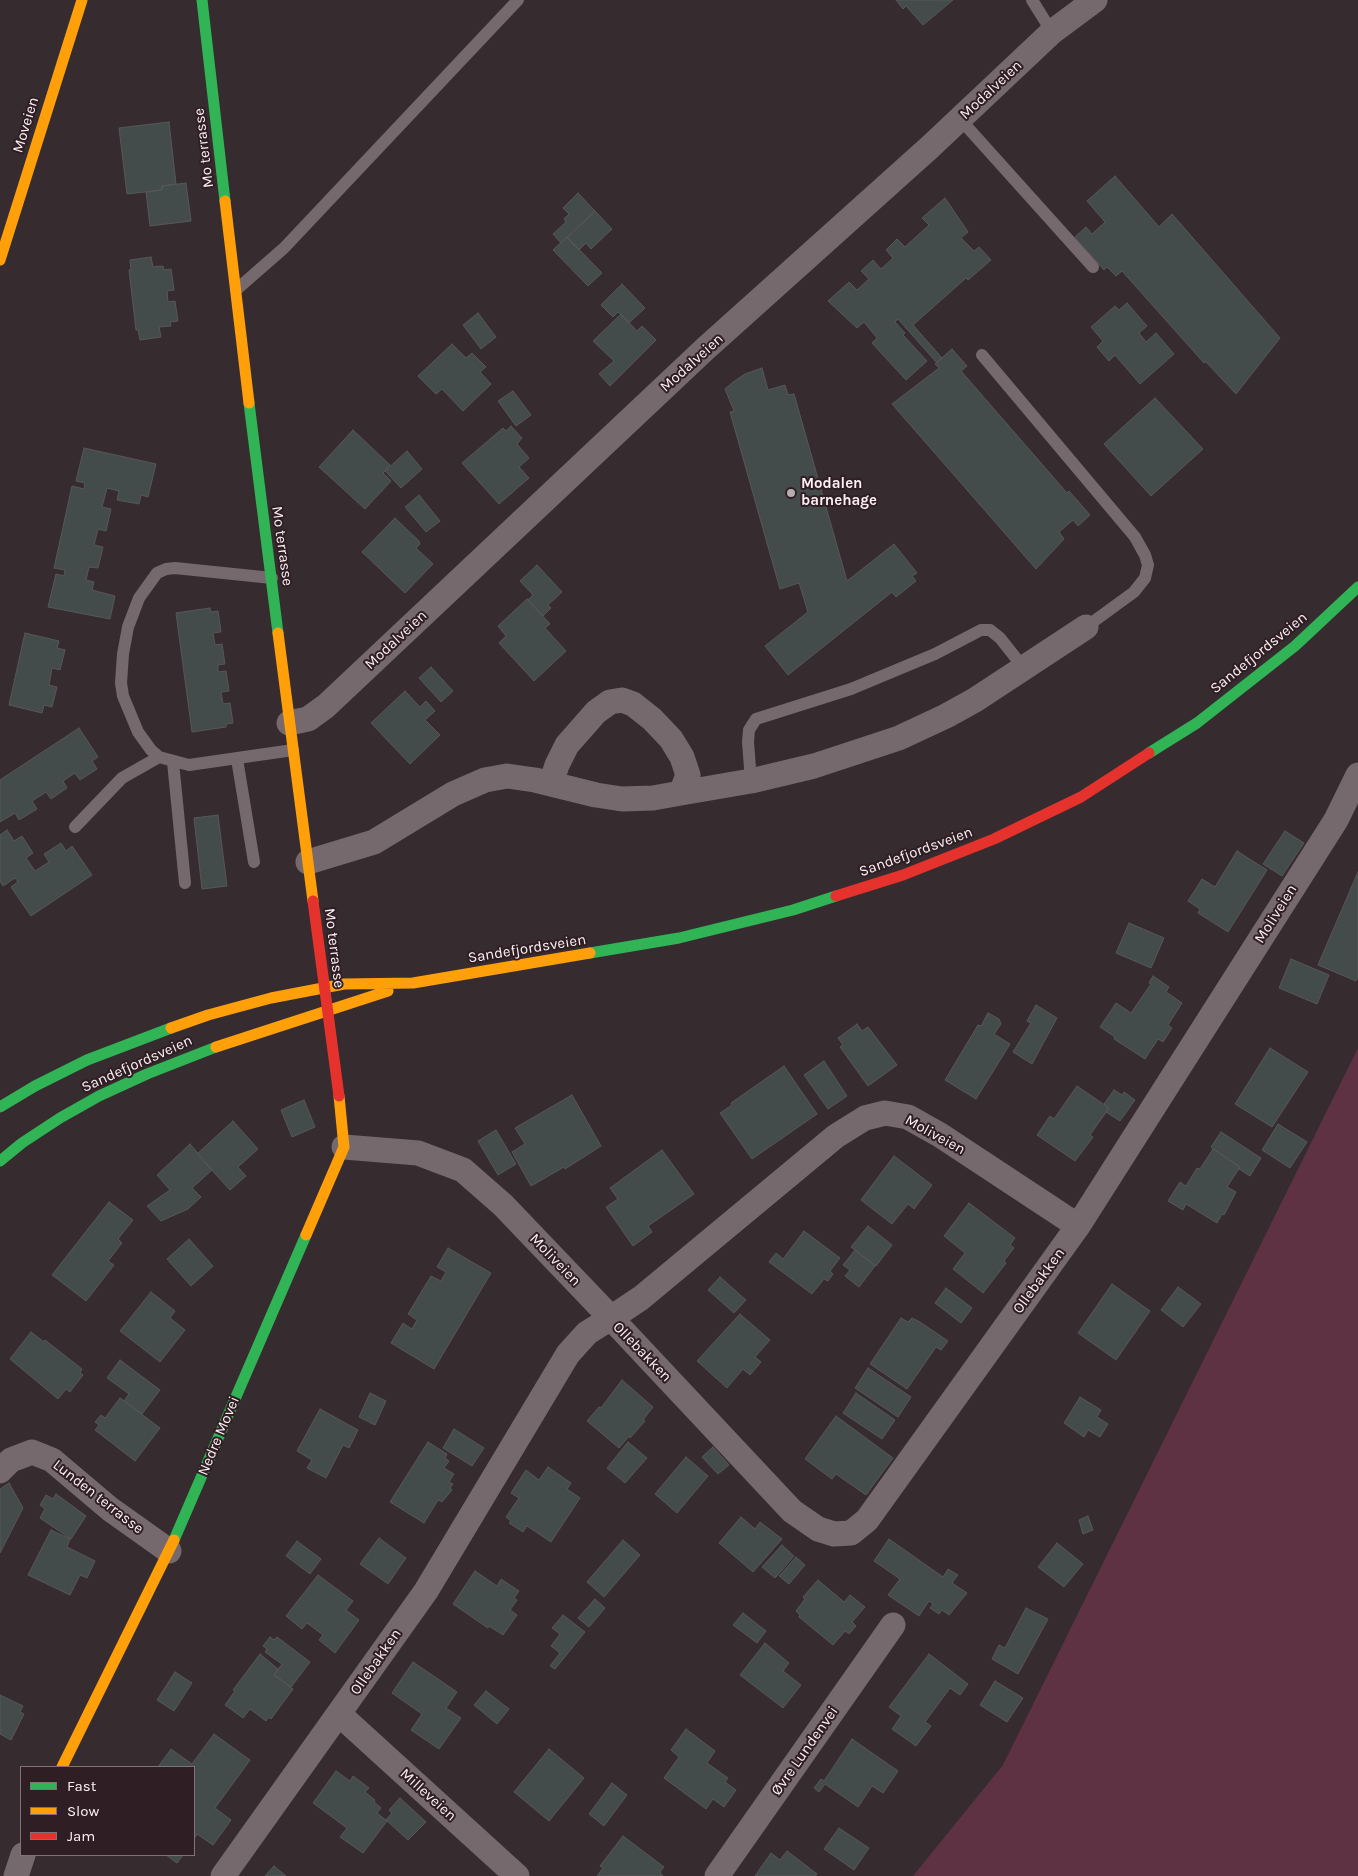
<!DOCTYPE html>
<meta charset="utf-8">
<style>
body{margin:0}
#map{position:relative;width:1358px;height:1876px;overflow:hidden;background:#362c2f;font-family:Karla,sans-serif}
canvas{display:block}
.legend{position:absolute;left:20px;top:1766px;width:175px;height:90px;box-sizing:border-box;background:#2f1e24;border:1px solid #817277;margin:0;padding:6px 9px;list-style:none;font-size:15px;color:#fdf1f4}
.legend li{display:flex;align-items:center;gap:10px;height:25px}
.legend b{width:25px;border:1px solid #817277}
</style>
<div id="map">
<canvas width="1358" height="1876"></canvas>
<ul class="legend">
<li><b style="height:6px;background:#30b455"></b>Fast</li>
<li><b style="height:6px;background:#ff9f0a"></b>Slow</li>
<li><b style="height:6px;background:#e5322d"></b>Jam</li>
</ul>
</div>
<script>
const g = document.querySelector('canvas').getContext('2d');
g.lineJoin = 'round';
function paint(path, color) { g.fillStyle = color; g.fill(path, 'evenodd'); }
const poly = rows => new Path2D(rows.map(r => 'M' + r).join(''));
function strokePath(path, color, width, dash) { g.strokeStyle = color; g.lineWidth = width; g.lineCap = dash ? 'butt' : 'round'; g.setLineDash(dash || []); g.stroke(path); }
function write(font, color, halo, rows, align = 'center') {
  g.font = font + ' Karla,sans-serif'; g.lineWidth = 4; g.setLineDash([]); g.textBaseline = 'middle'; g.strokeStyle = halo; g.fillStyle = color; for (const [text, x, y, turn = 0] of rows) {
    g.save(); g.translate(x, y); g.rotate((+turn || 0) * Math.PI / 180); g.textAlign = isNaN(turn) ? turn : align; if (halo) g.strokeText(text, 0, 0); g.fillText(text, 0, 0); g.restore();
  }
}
paint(poly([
 [1358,1048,1358,1876,913,1876,1003,1765]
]), '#5f3243');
const building = poly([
 [896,0,953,0,923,25,906,6,903,9,896,0],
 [169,122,176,184,162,186,162,190,127,194,119,128,169,122],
 [1115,176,1159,227,1172,214,1280,338,1236,394,1206,362,1204,363,1122,271,1116,276,1107,267,1104,270,1075,237,1086,227,1092,234,1105,222,1087,201,1115,176],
 [186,183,191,221,150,226,146,192,162,190,162,186,186,183],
 [578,193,595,211,561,243,553,234,566,222,564,219,569,214,563,208,578,193],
 [945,198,968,232,961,238,974,251,979,247,991,260,968,280,966,278,913,325,942,358,937,363,898,319,895,322,905,333,903,335,927,361,906,380,872,343,877,338,864,322,857,328,828,301,849,282,857,290,869,279,861,271,873,260,881,269,893,258,886,250,897,239,905,247,929,225,922,218,945,198],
 [595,211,612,229,591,249,586,243,579,250,567,238,595,211],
 [567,237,602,273,588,286,553,250,567,237],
 [151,257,153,267,163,266,164,270,171,269,174,290,167,291,168,302,175,301,178,321,170,322,171,326,159,327,161,337,140,340,138,330,136,330,129,270,131,270,130,260,151,257],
 [622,284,645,308,629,323,618,312,613,317,601,305,622,284],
 [1127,303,1147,326,1139,333,1146,342,1156,333,1174,354,1140,384,1115,355,1109,361,1097,347,1103,341,1091,327,1115,306,1119,310,1127,303],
 [478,313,496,337,481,349,463,325,478,313],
 [621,314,637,331,642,326,656,340,610,386,599,374,614,361,593,341,621,314],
 [452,344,466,358,472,353,486,367,480,372,491,384,463,411,442,389,436,394,418,376,452,344],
 [952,349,967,366,961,371,1067,493,1069,491,1090,515,1078,526,1073,520,1059,532,1064,539,1036,569,892,404,939,368,935,364,952,349],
 [762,368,768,390,785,385,788,395,794,394,847,581,894,544,917,573,912,576,916,581,896,597,892,592,788,675,765,646,808,612,799,583,780,589,730,412,734,411,725,389,733,382,745,374,762,368],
 [513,391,531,415,516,426,498,401,513,391],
 [1155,398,1203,449,1151,496,1104,444,1155,398],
 [511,426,522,438,517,444,529,458,519,467,529,478,499,504,462,463,503,428,506,431,511,426],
 [353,430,390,465,383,473,391,481,365,509,319,467,353,430],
 [84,448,156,464,148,497,141,495,139,504,117,500,119,491,107,488,102,507,111,509,106,531,98,529,94,545,103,547,98,568,89,567,86,580,94,582,92,590,115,596,110,619,48,607,56,574,64,576,65,570,54,568,72,486,84,489,85,483,76,481,84,448],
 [407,451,422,469,401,488,385,471,407,451],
 [419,495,440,521,426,532,405,507,419,495],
 [395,518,419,541,420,544,416,548,433,564,405,593,362,552,395,518],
 [537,565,562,592,548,605,551,608,543,616,528,600,533,595,520,581,537,565],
 [527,599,550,624,545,628,566,651,534,681,499,643,506,636,498,626,527,599],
 [210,608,211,612,218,611,221,632,213,633,215,645,222,644,225,664,218,665,218,672,226,671,229,691,221,692,223,704,230,703,233,723,226,724,226,727,192,732,176,613,210,608],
 [25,633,59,641,57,648,65,650,60,670,52,668,49,685,57,687,52,707,44,705,42,713,9,705,25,633],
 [431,667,453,691,441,702,419,678,431,667],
 [405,691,420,707,426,701,435,711,425,720,440,735,410,764,371,723,405,691],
 [79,728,98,757,92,761,97,769,80,780,75,773,63,781,67,788,51,799,46,792,32,801,37,809,19,820,15,813,0,822,0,780,79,728],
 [218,815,227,886,202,889,194,818,218,815],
 [7,830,14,841,22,836,33,853,26,858,35,871,49,862,44,854,61,843,66,851,72,846,92,875,31,916,11,887,18,882,15,878,3,886,0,881,0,835,7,830],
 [1285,831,1304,843,1282,876,1263,864,1285,831],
 [1237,851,1267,870,1228,932,1198,913,1200,909,1188,901,1202,879,1215,887,1237,851],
 [1358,872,1358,977,1356,981,1318,965,1358,872],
 [1129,923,1164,938,1151,968,1116,953,1129,923],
 [1291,959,1329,975,1317,1004,1279,988,1291,959],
 [1153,976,1169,987,1166,992,1182,1003,1168,1025,1172,1028,1163,1042,1158,1039,1145,1059,1114,1039,1115,1037,1100,1027,1116,1003,1131,1013,1151,984,1149,983,1153,976],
 [1036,1005,1057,1018,1032,1064,1013,1052,1031,1023,1027,1021,1036,1005],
 [988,1013,999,1019,1001,1024,994,1034,1010,1044,976,1099,945,1080,978,1025,981,1026,988,1013],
 [857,1024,862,1031,868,1027,897,1065,868,1086,840,1047,843,1045,838,1038,857,1024],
 [1270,1048,1308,1072,1272,1127,1235,1104,1270,1048],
 [824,1061,847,1096,828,1109,804,1075,824,1061],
 [784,1066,817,1114,752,1159,720,1113,732,1105,731,1103,784,1066],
 [1077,1086,1109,1108,1090,1135,1093,1137,1075,1161,1037,1135,1050,1116,1054,1119,1077,1086],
 [1114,1090,1122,1095,1124,1092,1135,1100,1120,1121,1106,1112,1109,1108,1104,1104,1114,1090],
 [572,1095,601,1146,565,1169,564,1167,531,1186,512,1152,525,1144,515,1128,572,1095],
 [304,1100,315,1127,292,1137,281,1110,304,1100],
 [233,1121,258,1149,238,1167,246,1176,230,1190,197,1154,233,1121],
 [1278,1124,1307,1142,1290,1168,1262,1150,1278,1124],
 [496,1130,516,1164,498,1175,478,1141,496,1130],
 [1221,1132,1261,1158,1250,1176,1239,1169,1240,1167,1211,1147,1221,1132],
 [190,1144,212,1170,192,1188,201,1197,188,1209,161,1221,147,1206,170,1190,157,1175,190,1144],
 [1213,1149,1240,1167,1227,1187,1236,1192,1224,1215,1222,1214,1217,1223,1186,1204,1183,1210,1168,1201,1180,1182,1186,1186,1197,1168,1200,1169,1213,1149],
 [662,1150,694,1194,648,1226,652,1232,633,1246,606,1207,618,1199,610,1188,662,1150],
 [894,1156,932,1185,914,1209,908,1204,892,1224,861,1200,894,1156],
 [109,1202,133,1220,118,1239,122,1243,108,1261,114,1265,86,1301,52,1275,109,1202],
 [969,1203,1015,1238,1010,1245,1014,1248,1004,1261,1006,1263,983,1293,953,1269,965,1253,944,1236,969,1203],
 [868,1226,892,1245,876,1266,851,1247,868,1226],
 [804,1231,840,1258,830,1271,833,1274,828,1281,824,1279,812,1294,769,1262,776,1253,783,1259,804,1231],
 [189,1239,213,1266,191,1286,167,1259,189,1239],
 [448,1248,491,1273,434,1369,391,1343,403,1323,412,1329,417,1320,408,1314,431,1276,441,1281,446,1272,437,1267,448,1248],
 [855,1250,875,1266,859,1287,845,1276,850,1270,843,1265,855,1250],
 [720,1277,746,1300,734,1313,708,1290,720,1277],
 [1112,1284,1150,1311,1116,1360,1078,1333,1112,1284],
 [1178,1287,1201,1304,1183,1327,1161,1310,1178,1287],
 [946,1288,972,1308,961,1323,935,1303,946,1288],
 [151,1292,175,1311,170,1318,185,1330,160,1362,120,1331,151,1292],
 [740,1314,770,1340,755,1357,761,1362,750,1375,743,1369,727,1388,697,1361,740,1314],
 [901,1318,908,1322,912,1318,920,1322,948,1341,941,1350,936,1347,907,1389,870,1364,901,1318],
 [31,1332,44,1342,45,1340,82,1369,80,1373,83,1375,70,1392,66,1389,58,1399,10,1359,31,1332],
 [120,1360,160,1390,142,1414,124,1401,129,1394,107,1378,120,1360],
 [868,1368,911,1397,898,1417,855,1388,868,1368],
 [622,1380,653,1407,643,1420,645,1421,630,1438,629,1436,619,1448,587,1421,599,1407,601,1408,622,1380],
 [370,1393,386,1401,375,1425,359,1417,370,1393],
 [856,1393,895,1420,882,1439,843,1413,856,1393],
 [1080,1397,1101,1410,1097,1417,1108,1424,1100,1437,1088,1430,1084,1437,1064,1423,1080,1397],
 [120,1398,160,1428,135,1461,95,1430,99,1425,95,1422,101,1415,105,1418,120,1398],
 [320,1409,358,1430,349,1448,343,1445,326,1478,307,1468,312,1460,297,1451,320,1409],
 [836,1416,893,1458,866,1495,836,1474,832,1479,805,1459,836,1416],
 [454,1429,484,1448,472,1466,443,1448,454,1429],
 [428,1442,447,1454,445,1458,449,1461,444,1468,454,1474,449,1482,453,1484,450,1488,452,1490,442,1502,438,1500,424,1523,390,1502,428,1442],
 [628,1442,647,1458,625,1483,607,1468,628,1442],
 [713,1447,729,1465,718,1474,702,1457,713,1447],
 [686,1457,708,1476,677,1513,655,1494,686,1457],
 [548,1467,571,1483,567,1489,580,1498,551,1542,527,1526,523,1532,509,1523,511,1521,506,1517,519,1498,511,1493,526,1470,539,1480,548,1467],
 [9,1483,23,1508,0,1553,0,1489,9,1483],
 [56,1494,86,1516,71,1539,40,1518,45,1509,40,1505,46,1495,53,1499,56,1494],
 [1088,1516,1093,1530,1083,1534,1079,1520,1088,1516],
 [741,1517,755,1529,760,1522,782,1539,753,1572,719,1543,741,1517],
 [51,1530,70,1539,67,1547,95,1561,87,1578,80,1575,70,1595,28,1575,51,1530],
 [379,1538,406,1558,388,1584,360,1564,379,1538],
 [889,1539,943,1577,948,1569,958,1575,952,1583,967,1593,949,1615,942,1610,939,1614,930,1608,933,1604,929,1601,919,1616,888,1595,900,1579,874,1561,889,1539],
 [623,1540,640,1555,604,1597,587,1582,623,1540],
 [297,1541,321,1559,310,1574,286,1556,297,1541],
 [1057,1543,1083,1564,1064,1587,1038,1567,1057,1543],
 [782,1545,794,1556,775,1578,762,1567,782,1545],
 [796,1557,805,1565,789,1584,779,1576,796,1557],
 [475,1571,497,1586,501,1579,519,1591,514,1598,517,1600,510,1610,517,1615,503,1635,489,1626,488,1628,453,1604,475,1571],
 [318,1575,353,1601,346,1610,359,1620,335,1653,319,1640,323,1635,307,1623,302,1629,286,1616,318,1575],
 [818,1580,844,1602,850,1595,865,1607,852,1622,856,1626,849,1634,845,1631,833,1645,799,1617,800,1615,796,1611,805,1599,803,1597,818,1580],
 [595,1599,605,1608,589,1627,578,1618,595,1599],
 [1026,1608,1048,1619,1018,1674,992,1659,999,1645,1005,1648,1026,1608],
 [743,1613,766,1631,757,1643,733,1625,743,1613],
 [563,1615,585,1632,555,1669,550,1666,560,1653,551,1646,560,1634,552,1628,563,1615],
 [270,1637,274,1640,277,1637,310,1662,291,1687,274,1675,282,1664,265,1652,267,1649,263,1646,270,1637],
 [765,1643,789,1663,783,1671,801,1685,783,1708,740,1675,765,1643],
 [260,1654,278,1669,274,1675,293,1689,271,1719,269,1717,266,1721,250,1709,243,1718,225,1705,235,1691,233,1690,260,1654],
 [929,1654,968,1684,960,1695,950,1688,925,1722,931,1726,916,1746,892,1729,901,1716,889,1707,929,1654],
 [413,1662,457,1692,446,1708,461,1718,439,1749,411,1730,422,1714,392,1693,413,1662],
 [175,1672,192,1683,174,1711,157,1700,175,1672],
 [995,1681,1023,1698,1007,1722,980,1705,995,1681],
 [486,1691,509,1709,497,1724,474,1705,486,1691],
 [0,1695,23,1706,20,1712,24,1714,11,1740,0,1734,0,1695],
 [686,1729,715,1751,707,1763,728,1778,725,1782,736,1790,724,1807,713,1799,706,1809,664,1778,679,1757,671,1750,686,1729],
 [214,1734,250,1760,215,1808,231,1820,213,1845,197,1834,194,1839,194,1767,158,1767,171,1749,192,1764,214,1734],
 [852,1739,898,1771,883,1793,872,1786,858,1807,825,1784,819,1792,814,1788,821,1779,824,1781,852,1739],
 [549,1749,584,1778,549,1821,514,1792,549,1749],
 [336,1771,350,1781,353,1776,369,1788,365,1792,375,1800,374,1802,381,1808,377,1813,387,1821,363,1853,340,1837,347,1828,313,1803,336,1771],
 [612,1783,627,1795,604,1826,589,1814,612,1783],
 [400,1798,426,1822,408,1840,386,1820,392,1813,389,1810,400,1798],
 [839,1828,869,1848,854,1870,824,1849,839,1828],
 [623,1836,664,1867,660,1872,663,1876,597,1876,603,1868,600,1866,623,1836],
 [787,1851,817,1874,815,1876,755,1876,771,1853,780,1860,787,1851],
 [166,1855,183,1855,177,1863,166,1855],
 [274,1866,286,1876,265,1876,274,1866]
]);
paint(building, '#444c4b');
strokePath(building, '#575758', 1);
strokePath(poly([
 [1032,0,1052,32],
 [960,119,1093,267],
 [236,290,284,248,518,0],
 [982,355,1135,537,1145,555,1148,565,1145,578,1134,592,1086,627],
 [272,578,175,568,166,569,157,573,139,598,128,627,123,654,121,683,123,696,138,732,151,750,159,757,189,765,293,750],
 [237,759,254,862],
 [173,762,185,883],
 [751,781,748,742,749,730,756,719,851,689,935,654,981,630,990,630,1000,638,1023,667],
 [75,827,122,778,159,757]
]), '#76696d', 12);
strokePath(poly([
 [289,723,308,719,326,706,705,349,930,147,1052,32,1095,0],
 [551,784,557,765,567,745,596,712,610,702,622,700,633,704,652,719,671,739,682,757,688,775,681,793],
 [308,862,374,842,453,794,485,780,507,776,535,780,596,795,622,799,653,798,681,793,751,781,814,766,899,738,946,716,975,700,1086,627],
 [344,1147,418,1153,463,1170,503,1205,611,1318,641,1298,836,1136,865,1118,885,1113,908,1117,940,1135,1078,1226,1336,820,1358,775],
 [0,1471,11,1460,32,1452,52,1460,110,1509,169,1551],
 [339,1714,517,1876],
 [16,1876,23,1855],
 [223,1876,426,1591,568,1354,587,1333,611,1318,792,1511,818,1529,834,1534,851,1533,867,1520,1078,1226],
 [717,1876,893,1625]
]), '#76696d', 25);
strokePath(poly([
 [202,0,225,201],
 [249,403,278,633],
 [1149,753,1197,723,1295,646,1358,587],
 [590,953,679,938,793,910,836,896],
 [0,1107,35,1086,87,1060,171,1028],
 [0,1161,22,1143,60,1118,99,1096,147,1074,216,1047],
 [174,1540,306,1235]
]), '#30b455', 11);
strokePath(poly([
 [225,201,249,403],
 [0,260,82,0],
 [278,633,313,901],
 [171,1028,208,1015,271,998,344,984,413,983,590,953],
 [216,1047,388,991],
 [306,1235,344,1147,339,1096],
 [62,1767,174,1540]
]), '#ff9f0a', 11);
strokePath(poly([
 [836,896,903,875,994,839,1081,797,1149,753]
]), '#e5322d', 11);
strokePath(poly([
 [313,901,339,1096]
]), '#e5322d', 11);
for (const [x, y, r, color] of [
 [791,493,5,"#b7acaf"]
]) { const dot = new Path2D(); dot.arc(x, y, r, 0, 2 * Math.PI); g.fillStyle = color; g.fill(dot); strokePath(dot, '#2f1e24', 2); }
write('15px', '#fdf1f4', '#2f1e24', [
 ["Modalveien",991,90,-43],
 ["Moveien",26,125,-73],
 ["Mo terrasse",204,148,-97],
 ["Modalveien",692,363,-42],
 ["Mo terrasse",282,546,82],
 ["Modalveien",396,640,-43],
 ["Sandefjordsveien",1259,653,-39],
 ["Sandefjordsveien",916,852,-20],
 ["Moliveien",1276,914,-58],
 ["Mo terrasse",334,948,83],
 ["Sandefjordsveien",527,949,-9],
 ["Sandefjordsveien",137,1064,-24],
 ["Moliveien",935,1135,29],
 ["Moliveien",555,1260,46],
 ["Ollebakken",1039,1281,-54],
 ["Ollebakken",642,1352,46],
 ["Nedre Movei",219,1436,-67],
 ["Lunden terrasse",98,1497,38],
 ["Ollebakken",376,1662,-55],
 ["Øvre Lundenvei",805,1751,-55],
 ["Milleveien",428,1795,42]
]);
write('bold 15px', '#fdf1f4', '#2f1e24', [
 ["Modalen",801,484],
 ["barnehage",801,501]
], 'left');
</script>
